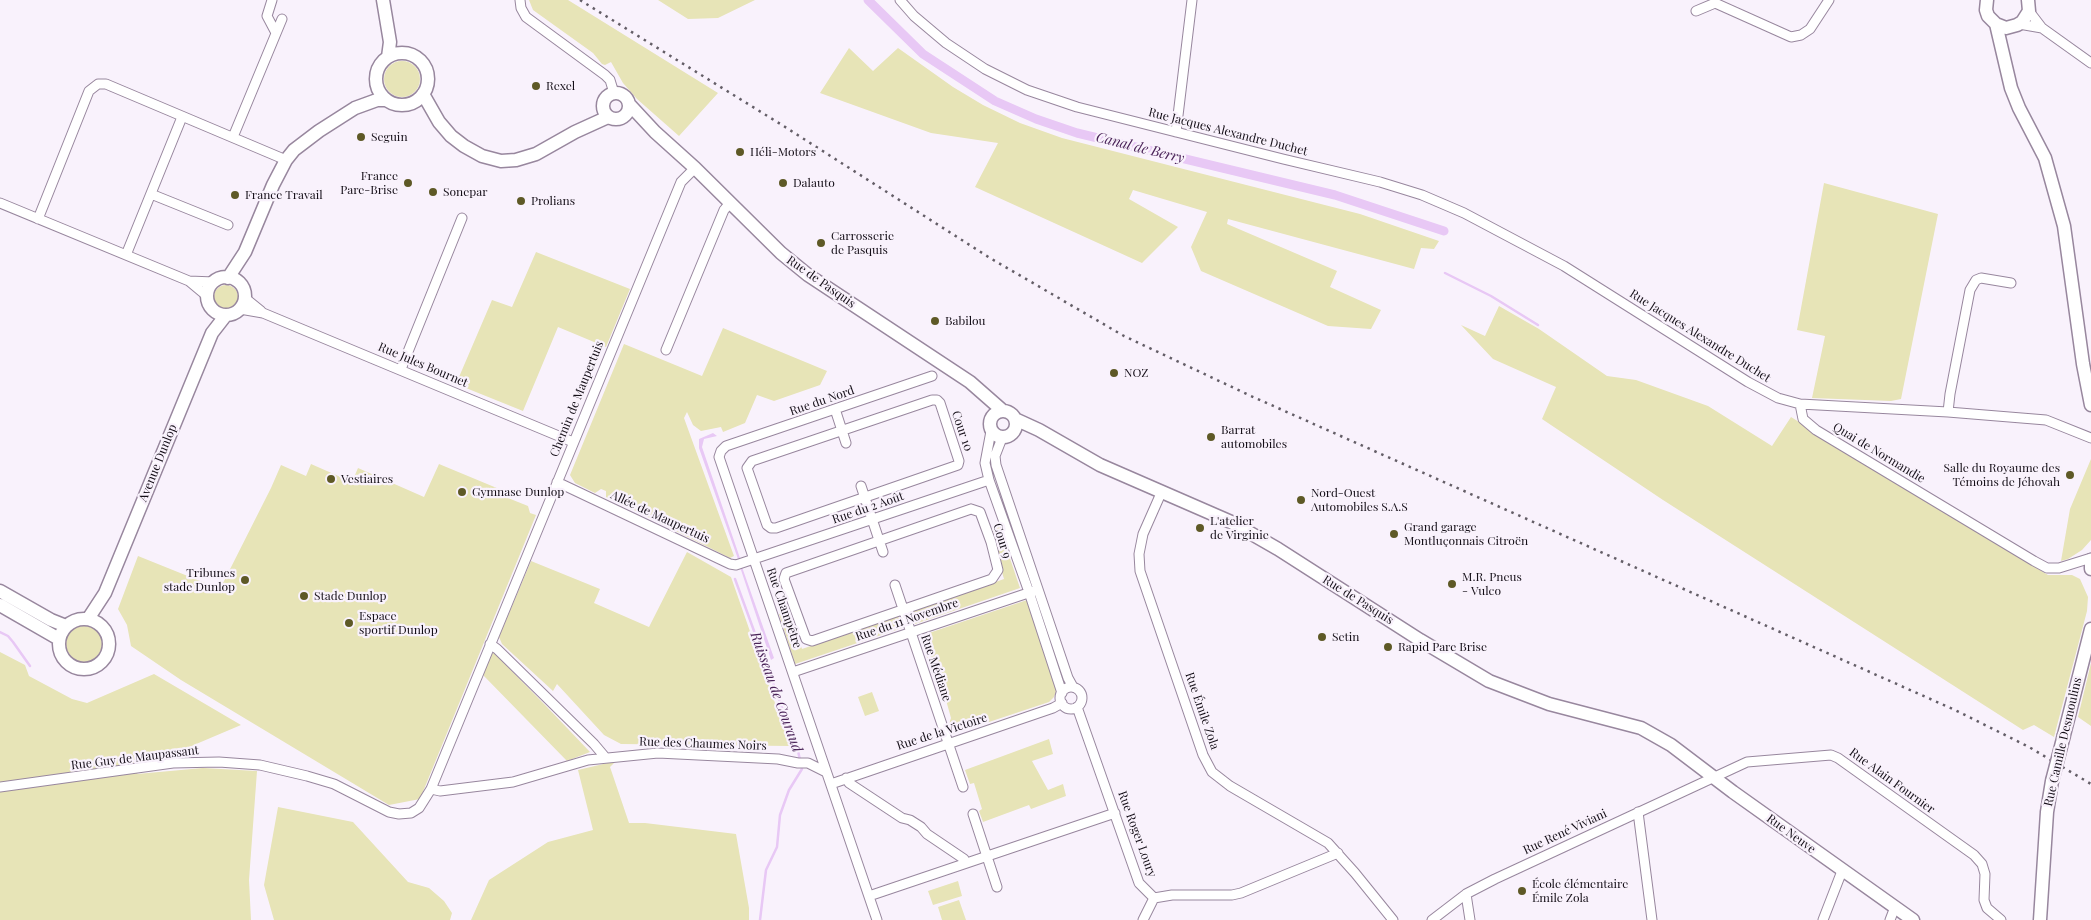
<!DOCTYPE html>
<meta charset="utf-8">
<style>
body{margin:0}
canvas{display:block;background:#f9f2fc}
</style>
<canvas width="2091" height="920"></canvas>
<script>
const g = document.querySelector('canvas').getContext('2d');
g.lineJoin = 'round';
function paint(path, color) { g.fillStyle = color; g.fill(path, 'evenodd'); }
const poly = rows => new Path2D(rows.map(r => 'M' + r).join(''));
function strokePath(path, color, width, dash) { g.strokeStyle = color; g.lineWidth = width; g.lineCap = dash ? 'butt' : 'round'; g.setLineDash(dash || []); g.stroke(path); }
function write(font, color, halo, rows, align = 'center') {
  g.font = font + ' "Playfair Display",serif'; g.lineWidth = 4.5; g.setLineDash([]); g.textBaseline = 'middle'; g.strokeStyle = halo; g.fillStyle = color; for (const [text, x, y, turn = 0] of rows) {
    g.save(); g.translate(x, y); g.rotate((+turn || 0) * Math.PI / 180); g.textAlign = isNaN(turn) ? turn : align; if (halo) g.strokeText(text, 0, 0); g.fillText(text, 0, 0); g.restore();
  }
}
paint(poly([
 [529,0,568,0,718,93,679,136,637,99,623,83,611,62,605,65,602,64,593,53,533,10],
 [658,0,755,0,718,18,688,19],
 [849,48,873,71,898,48,953,87,983,105,1020,123,1062,138,1360,214,1439,241,1434,249,1421,248,1414,269,1228,219,1227,224,1337,271,1330,287,1381,310,1371,329,1328,326,1201,271,1191,247,1207,212,1133,190,1129,199,1178,227,1142,263,975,187,998,143,931,133,820,93],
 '384 79a18 18 0 1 1 36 0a18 18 0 1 1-36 0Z',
 [1824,183,1938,214,1901,399,1891,401,1812,398,1825,336,1797,330],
 [536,252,630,289,606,347,558,327,523,411,456,384,492,300,512,307],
 '214 297a12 12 0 1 1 24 0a12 12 0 1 1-24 0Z',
 [1499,306,1539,329,1607,376,1636,380,1708,406,1772,446,1791,417,2048,575,2072,575,2080,579,2088,597,2087,611,2054,737,2034,725,2023,730,1663,500,1542,419,1556,387,1493,359,1461,325,1485,336],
 [723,328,827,371,820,385,774,401,757,395,745,423,723,432,721,427,701,431,693,425,687,412,684,418,734,556,730,558,634,510,633,504,628,502,623,505,606,497,606,491,601,489,595,493,575,483,570,475,624,344,702,376],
 [2091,459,2091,540,2082,550,2068,559,2061,561,2070,509],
 [311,464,352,482,358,468,424,497,439,464,504,491,503,496,528,506,530,513,536,515,420,799,389,805,181,680,131,646,127,625,118,609,138,556,220,589,271,488,281,465,306,476],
 [999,526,1020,588,915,624,910,612,1004,579,990,530],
 [687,552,731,577,790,746,621,744,604,735,557,684,553,691,502,644,499,637,531,561,600,589,594,603,649,627],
 [1027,600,1055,683,1056,691,1054,697,1049,702,953,734,949,724,951,718,946,700,940,696,920,636],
 [789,611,802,649,898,616,902,628,795,664,779,614],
 '66 644a18 18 0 1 1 36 0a18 18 0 1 1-36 0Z',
 [0,652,25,665,29,676,72,699,87,703,154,674,241,725,175,753,149,758,137,774,203,768,257,771,249,880,251,920,0,920],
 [493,652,547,707,590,752,567,761,483,675],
 [2091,663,2091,726,2078,717],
 [872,692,879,711,865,716,858,697],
 [1049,739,1053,754,1032,761,1048,790,1063,784,1066,796,1031,809,1029,805,983,822,979,811,982,809,974,783,970,784,965,770],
 [616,761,610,767,629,823,645,823,736,834,749,908,749,920,471,920,489,880,548,842,593,830,578,770],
 [278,807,353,822,408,882,429,888,444,901,452,913,450,920,274,920,264,885],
 [958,881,962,896,933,905,928,891],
 [959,900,966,920,942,920,938,907]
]), '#e7e4b7');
paint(poly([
 [713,433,717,436,704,439,702,447,741,561,739,562,699,448,699,439],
 [740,567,742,567,774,658,771,660]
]), '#e8c8f5');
strokePath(poly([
 [1445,273,1491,296,1538,325],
 [735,579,798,751,802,769,789,790,780,815,777,847,766,870,760,920],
 [0,632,8,636,13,642,30,666]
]), '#e8c8f5', 2.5);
strokePath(poly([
 [868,0,923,54,995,101,1036,119,1077,133,1335,195,1444,231]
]), '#e8c8f5', 9);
const street = poly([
 [272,0,267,16,276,33],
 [520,0,521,8,526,17,605,75,610,80,614,93],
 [900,0,914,16,946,43,985,69,1027,90,1077,107,1283,159,1380,182,1422,195,1464,213,1564,266,1748,382,1778,398,1800,404,1948,412,2046,420,2091,438],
 [1696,11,1715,3,1791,37,1801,35,1810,29,1829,0],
 [2029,11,2042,28,2091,63],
 [2019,24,2042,28],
 [1176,132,1192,0],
 [233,137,282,19],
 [151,194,228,225],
 [0,203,189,281,207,296],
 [38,219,89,91,98,84,106,84,286,160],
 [126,255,182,117],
 [189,281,214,282],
 [245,298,261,311],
 [240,309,263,313,573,442],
 [666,350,724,210,730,203],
 [401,369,462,218],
 [932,400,937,400,940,403,959,461,958,465,776,528,771,528,767,525,747,468,752,461,932,400],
 [1800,404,1803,419,1816,430,2034,561,2047,568,2059,568,2091,558],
 [835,409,846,443],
 [1948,412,1950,394,1970,290,1976,280,1981,278,2011,283],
 [991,431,985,463,989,480,1029,592,1062,693],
 [1002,438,995,456,996,465,1068,678,1073,687],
 [557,482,730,564,736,565,989,480],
 [861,486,883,552],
 [1162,491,1143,534,1139,554,1140,571,1203,755,1212,772,1230,786,1328,843,1355,873,1393,920],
 [971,509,980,512,991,542,998,570,992,579,812,641,806,639,784,579,786,573,971,509],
 [895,585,963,787],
 [490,644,497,649,594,744,605,757],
 [793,672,1034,591],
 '1060 698a11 11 0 1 1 22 0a11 11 0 1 1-22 0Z',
 [1077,707,1139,883,1154,898,1172,895,1232,895,1241,893,1338,853],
 [846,778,849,783,902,818,910,820,921,827,927,834,964,859,966,863],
 [831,784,1053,708,1062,703],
 [0,787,173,763,219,762,260,765,307,776,334,784,389,812,399,814,411,813,419,808,431,789,681,182,695,168],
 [431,789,440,791,513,782,588,760,658,753,778,759,798,763,808,763,826,772],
 [1638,812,1652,920],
 [973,814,997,887],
 [1466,894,1470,920],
 [869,896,1115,813],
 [877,920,719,457,721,451,726,446,932,376],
 [1143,920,1154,898],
 [1432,920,1466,894,1495,879,1747,762,1831,755,1838,758,1974,855,1982,864,1985,874,1984,900,1987,908,2001,920],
 [1823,920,1842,871],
 [1890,920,1895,907]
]);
const secondary = poly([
 [383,0,390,42,388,57],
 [1987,0,1986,10,1988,16,1996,24,2006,28,2017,25,2022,22,2029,11,2028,0],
 [1996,24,2011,88,2019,108,2045,158,2064,226,2083,364,2091,405],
 '376 79a26 26 0 1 1 52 0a26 26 0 1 1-52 0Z',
 '603 106a13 13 0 1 1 26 0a13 13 0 1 1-26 0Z',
 [423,94,439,122,451,136,464,146,482,156,501,161,516,160,536,154,575,132,608,117],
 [629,104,655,132,695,168,781,253,808,275,970,382,1003,411],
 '207 296a19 19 0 1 1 38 0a19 19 0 1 1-38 0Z',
 [228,278,245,252,273,185,286,160,294,150,319,131,355,108,377,100,386,100],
 '990 424a13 13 0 1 1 26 0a13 13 0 1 1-26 0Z',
 [1015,419,1039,430,1100,465,1231,522,1278,549,1420,640,1489,681,1549,704,1641,728,1671,745,1733,792,1913,920],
 [2091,560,2091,569],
 [0,591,51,620,66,626],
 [0,605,59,639],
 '59 644a25 25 0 1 1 50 0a25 25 0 1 1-50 0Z',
 [88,619,105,593,212,333,226,315],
 [2064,735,2091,629],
 [2040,920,2047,812,2052,781]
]);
strokePath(street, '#98879e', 11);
strokePath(secondary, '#98879e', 15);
strokePath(street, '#fff', 9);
strokePath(secondary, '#fff', 12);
strokePath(poly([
 [580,0,782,125,990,258,1124,336,1251,396,1955,710,2029,747,2091,784]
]), '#645e67', 2.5, [2.5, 5]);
const secondaryBridge = poly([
 [2052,781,2064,735]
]);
strokePath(secondaryBridge, '#98879e', 15, []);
strokePath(secondaryBridge, '#fff', 12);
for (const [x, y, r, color] of [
 [536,86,5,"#5e5926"],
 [361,137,5,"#5e5926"],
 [740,152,5,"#5e5926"],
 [408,183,5,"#5e5926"],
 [783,183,5,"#5e5926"],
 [433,192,5,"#5e5926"],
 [235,195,5,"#5e5926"],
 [521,201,5,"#5e5926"],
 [821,243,5,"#5e5926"],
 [935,321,5,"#5e5926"],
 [1114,373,5,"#5e5926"],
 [1211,437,5,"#5e5926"],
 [2070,475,5,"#5e5926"],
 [331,479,5,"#5e5926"],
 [462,492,5,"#5e5926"],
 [1301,500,5,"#5e5926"],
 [1200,528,5,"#5e5926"],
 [1394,534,5,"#5e5926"],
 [245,580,5,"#5e5926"],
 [1452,584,5,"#5e5926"],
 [304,596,5,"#5e5926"],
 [349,623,5,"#5e5926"],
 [1322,637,5,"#5e5926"],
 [1388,647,5,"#5e5926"],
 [1522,891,5,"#5e5926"]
]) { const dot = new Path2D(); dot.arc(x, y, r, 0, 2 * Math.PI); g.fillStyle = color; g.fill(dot); strokePath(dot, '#f9f2fc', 2); }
write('12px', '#140e17', '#f9f2fc', [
 ["Rexel",546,86],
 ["Seguin",371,137],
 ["Héli-Motors",750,152],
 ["France",398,176,"right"],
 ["Pare-Brise",398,190,"right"],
 ["Dalauto",793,183],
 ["Sonepar",443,192],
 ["France Travail",245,195],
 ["Prolians",531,201],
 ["Carrosserie",831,236],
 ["de Pasquis",831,250],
 ["Babilou",945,321],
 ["NOZ",1124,373],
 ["Barrat",1221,430],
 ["automobiles",1221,444],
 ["Salle du Royaume des",2060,468,"right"],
 ["Témoins de Jéhovah",2060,482,"right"],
 ["Vestiaires",341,479],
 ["Gymnase Dunlop",472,492],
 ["Nord-Ouest",1311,493],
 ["Automobiles S.A.S",1311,507],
 ["L'atelier",1210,521],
 ["de Virginie",1210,535],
 ["Grand garage",1404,527],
 ["Montluçonnais Citroën",1404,541],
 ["Tribunes",235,573,"right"],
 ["stade Dunlop",235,587,"right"],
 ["M.R. Pneus",1462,577],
 ["- Vulco",1462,591],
 ["Stade Dunlop",314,596],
 ["Espace",359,616],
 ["sportif Dunlop",359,630],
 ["Setin",1332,637],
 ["Rapid Pare Brise",1398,647],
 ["École élémentaire",1532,884],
 ["Émile Zola",1532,898]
], 'left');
write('12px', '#140e17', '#f9f2fc', [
 ["Rue Jacques Alexandre Duchet",1228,132,14],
 ["Rue de Pasquis",821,282,35],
 ["Rue Jacques Alexandre Duchet",1700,336,32],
 ["Rue Jules Bournet",423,365,23],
 ["Chemin de Maupertuis",577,399,-68],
 ["Rue du Nord",822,401,-19],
 ["Cour 10",962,431,71],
 ["Quai de Normandie",1879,453,31],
 ["Avenue Dunlop",158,463,-68],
 ["Rue du 2 Août",868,508,-19],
 ["Allée de Maupertuis",660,517,25],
 ["Cour 9",1002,541,73],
 ["Rue de Pasquis",1358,600,32],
 ["Rue Champêtre",784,608,71],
 ["Rue du 11 Novembre",907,620,-19],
 ["Rue Médiane",936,668,71],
 ["Rue Émile Zola",1202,711,71],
 ["Rue de la Victoire",942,732,-18],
 ["Rue Camille Desmoulins",2063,742,-77],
 ["Rue des Chaumes Noirs",703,744,2],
 ["Rue Guy de Maupassant",135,758,-7],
 ["Rue Alain Fournier",1892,781,36],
 ["Rue René Viviani",1565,832,-25],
 ["Rue Roger Loury",1137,834,70],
 ["Rue Neuve",1791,834,36]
]);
write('italic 14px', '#4a2358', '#f9f2fc', [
 ["Canal de Berry",1140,148,14],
 ["Ruisseau de Couraud",776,692,70]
]);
</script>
